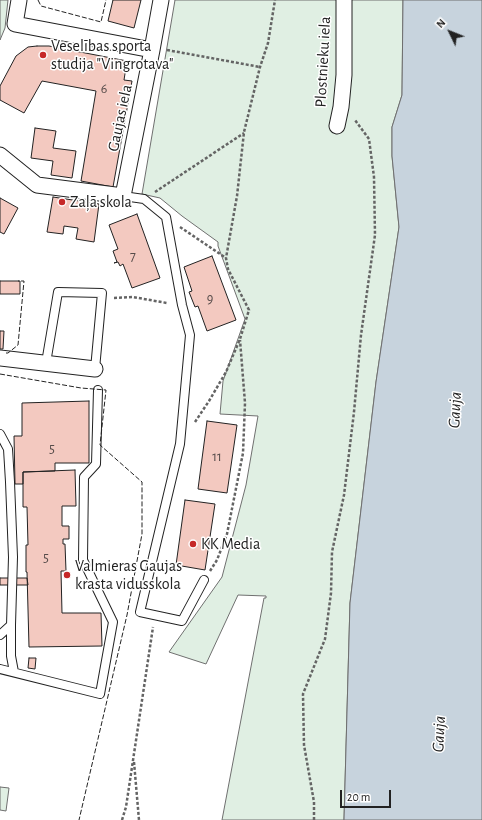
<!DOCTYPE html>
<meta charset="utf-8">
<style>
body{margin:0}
#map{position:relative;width:482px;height:820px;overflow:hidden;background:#fff;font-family:"Alegreya Sans",sans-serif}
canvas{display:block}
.north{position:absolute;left:430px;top:12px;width:40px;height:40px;-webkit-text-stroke:3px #fff;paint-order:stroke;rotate:313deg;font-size:11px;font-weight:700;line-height:16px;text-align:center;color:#222}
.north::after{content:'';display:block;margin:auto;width:14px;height:18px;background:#222;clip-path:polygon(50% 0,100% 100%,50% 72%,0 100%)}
.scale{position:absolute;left:340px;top:790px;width:51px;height:18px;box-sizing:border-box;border:2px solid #222;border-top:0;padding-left:5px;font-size:12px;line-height:14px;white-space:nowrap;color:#222;-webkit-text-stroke:3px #fff;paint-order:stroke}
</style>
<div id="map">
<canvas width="482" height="820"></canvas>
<div class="north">N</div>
<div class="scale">20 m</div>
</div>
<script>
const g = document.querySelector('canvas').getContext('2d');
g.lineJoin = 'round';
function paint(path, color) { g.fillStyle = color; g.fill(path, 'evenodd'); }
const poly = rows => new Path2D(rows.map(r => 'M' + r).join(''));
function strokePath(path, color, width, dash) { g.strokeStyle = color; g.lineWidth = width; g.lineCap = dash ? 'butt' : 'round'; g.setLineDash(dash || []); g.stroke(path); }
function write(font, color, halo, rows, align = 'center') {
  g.font = font + ' "Alegreya Sans",sans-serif'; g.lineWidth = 3; g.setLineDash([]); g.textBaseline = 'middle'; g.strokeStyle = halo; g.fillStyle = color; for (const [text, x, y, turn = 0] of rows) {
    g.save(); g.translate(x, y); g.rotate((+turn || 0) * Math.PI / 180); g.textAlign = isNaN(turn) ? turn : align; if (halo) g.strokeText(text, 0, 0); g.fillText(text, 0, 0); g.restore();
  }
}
const green = poly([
 [0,0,8,0,5,28,0,40,0,0],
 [175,0,403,0,402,95,392,127,392,156,399,227,376,382,350,603,344,820,222,820,264,598,266,598,266,596,238,595,206,664,169,652,222,577,246,485,258,416,220,414,223,381,245,319,218,246,218,242,182,216,160,198,142,194,175,0],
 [0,787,9,788,6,811,0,810,0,787]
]);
paint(green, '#e0efe3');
strokePath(green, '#6f6f6f', 1);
const water = poly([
 [403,0,482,0,482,820,344,820,350,603,376,382,399,227,392,156,392,127,402,95,403,0]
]);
paint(water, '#c7d3dd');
strokePath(water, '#6f6f6f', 1);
const building = poly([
 [113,0,141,0,134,28,108,21,113,0],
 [37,46,49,46,127,61,124,80,132,81,113,187,81,181,96,91,42,81,24,113,0,100,0,86,16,56,28,47,37,46],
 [35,128,56,131,53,148,76,151,72,178,51,175,53,161,31,158,35,128],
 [53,197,99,204,94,242,76,239,78,228,64,226,63,234,47,232,53,197],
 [0,198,18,208,4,234,0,232,0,198],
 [137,214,160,278,132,288,123,264,120,266,118,262,114,263,117,262,113,251,118,249,109,225,137,214],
 [212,256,236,320,207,331,198,306,195,307,189,292,192,291,184,267,212,256],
 [0,281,20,281,20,294,0,294,0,281],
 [0,331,4,331,3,349,0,349,0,331],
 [89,401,89,463,55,463,55,471,23,472,23,484,15,484,14,436,22,436,22,403,89,401],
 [207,421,237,425,227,493,198,489,207,421],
 [75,470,76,506,62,506,62,526,69,526,69,539,63,539,63,544,65,544,66,571,61,571,62,613,101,613,102,646,29,647,27,572,26,572,26,545,28,545,27,507,23,507,23,472,75,470],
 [185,500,215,504,205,570,176,565,185,500],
 [0,578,27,578,28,585,0,585,0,578],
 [29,658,36,658,35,669,28,668,29,658]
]);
paint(building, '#f3c9c0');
strokePath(building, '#222', 1);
const lane = poly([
 [123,196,144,199,166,217,182,305,190,335,180,444,140,612,182,621,204,580],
 [46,363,58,292,102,293,95,369],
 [0,434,8,449,10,482,13,557,11,625,0,635],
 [11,625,11,656,14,672],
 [0,669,100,694,113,622,83,560,84,477,96,464,98,390]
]);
const street = poly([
 [19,0,15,24,152,50],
 [337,126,341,107,344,75,344,0],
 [0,155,37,185,123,196,152,50,161,0],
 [0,358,95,369]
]);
strokePath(lane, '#222', 10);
strokePath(street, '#222', 17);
strokePath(poly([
 [167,50,260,67],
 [155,192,244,133],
 [180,227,226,258],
 [114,298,133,297,167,303],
 [195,422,209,401,226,372,240,339,249,310,228,269,226,258,237,196,244,132,260,67,268,43,275,0],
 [210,571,217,560,227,534,243,453,245,403,240,340],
 [134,762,139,820],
 [122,820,126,807,153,627],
 [314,820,314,802,304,745,303,694,325,639,331,593,332,552,344,495,354,412,361,335,375,235,374,177,369,139,355,120]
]), '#646464', 2.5, [3, 2]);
strokePath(lane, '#fff', 8);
strokePath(street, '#fff', 15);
strokePath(poly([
 [38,0,41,6,101,22,106,0],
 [6,353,8,353,18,345,24,281,18,281],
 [0,374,81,388,106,390,100,445,142,482,142,534,127,615,79,820]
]), '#222', 1, [5, 2]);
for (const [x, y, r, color] of [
 [43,55,4,"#c62828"],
 [62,202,4,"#c62828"],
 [193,544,4,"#c62828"],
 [67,575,4,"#c62828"]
]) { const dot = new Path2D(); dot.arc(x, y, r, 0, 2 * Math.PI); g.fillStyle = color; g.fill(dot); strokePath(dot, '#fff', 1.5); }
write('14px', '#564c4a', null, [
 ["6",104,89],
 ["7",133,256],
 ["9",210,299],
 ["5",52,449],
 ["11",217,457],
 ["5",46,558]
]);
write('16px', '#222', '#fff', [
 ["Veselības sporta",51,46],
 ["studija \"Vingrotava\"",51,64],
 ["Zaļā skola",70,202],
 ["KK Media",201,544],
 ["Valmieras Gaujas",75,566],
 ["krasta vidusskola",75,584]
], 'left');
write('16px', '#222', '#fff', [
 ["Plostnieku iela",323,62,-87],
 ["Gaujas iela",120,118,-78]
]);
write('italic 17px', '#222', '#fff', [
 ["Gauja",455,410,-87],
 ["Gauja",439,734,-87]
]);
</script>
